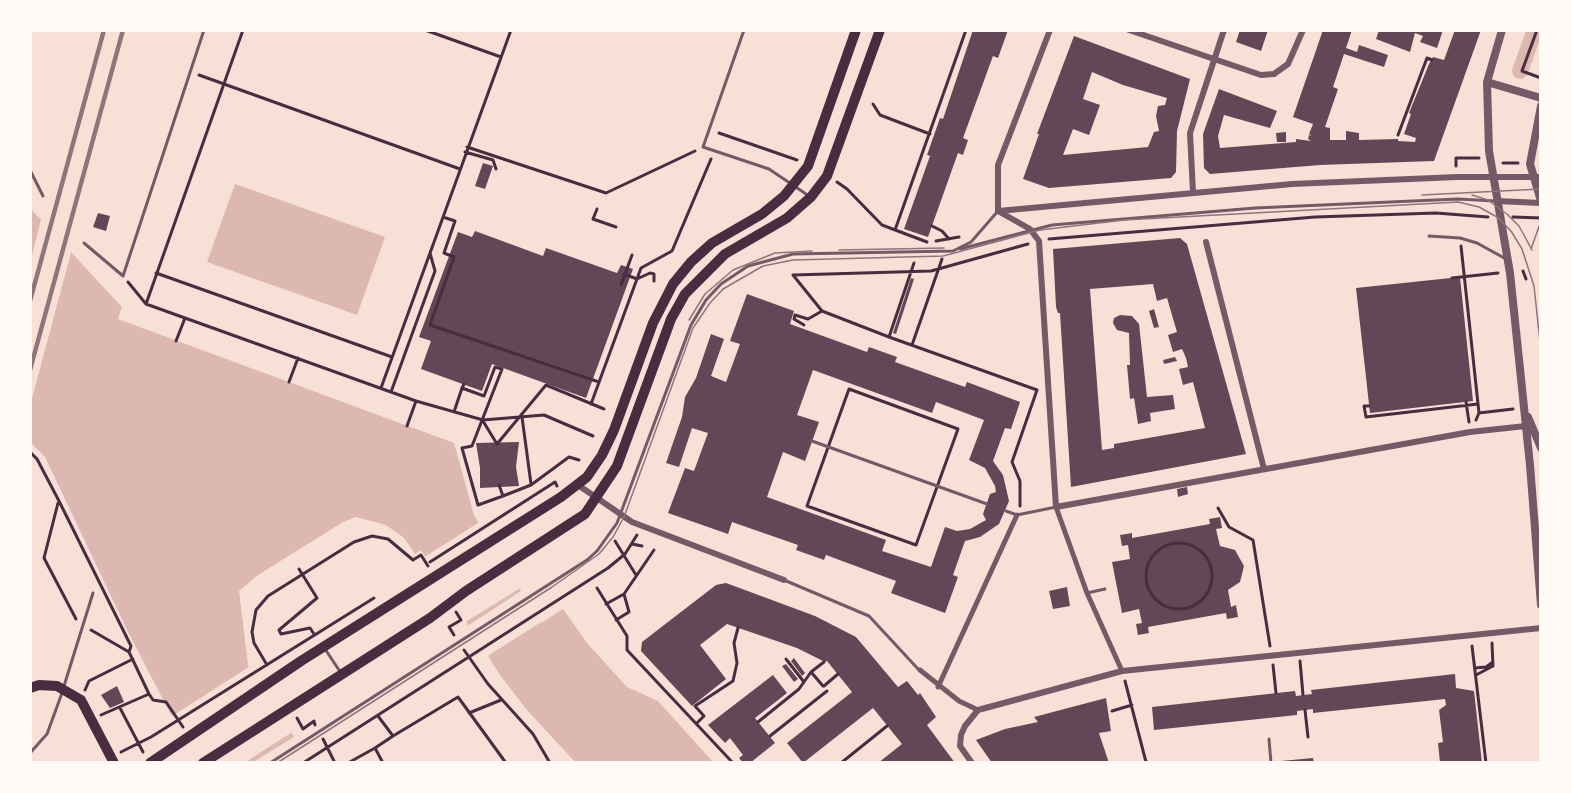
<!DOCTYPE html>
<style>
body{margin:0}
#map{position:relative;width:1571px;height:793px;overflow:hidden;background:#f7e1d7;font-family:"Golos Text",sans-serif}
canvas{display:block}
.frame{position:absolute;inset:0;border:32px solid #fffaf5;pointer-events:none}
</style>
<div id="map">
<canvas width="1571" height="793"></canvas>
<div class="frame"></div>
</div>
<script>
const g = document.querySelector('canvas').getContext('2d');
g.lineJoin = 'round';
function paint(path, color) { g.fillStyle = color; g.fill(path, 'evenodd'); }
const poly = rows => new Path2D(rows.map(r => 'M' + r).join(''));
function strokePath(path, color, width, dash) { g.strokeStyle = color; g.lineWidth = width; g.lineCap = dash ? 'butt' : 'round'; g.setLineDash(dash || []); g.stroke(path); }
paint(poly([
 [235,184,385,237,357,315,207,262],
 [30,208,122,307,118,319,454,443,474,515,541,623,563,609,587,643,627,687,658,701,714,763,576,763,526,709,500,675,421,550,415,554,404,538,386,525,356,517,343,522,258,575,239,591,248,665,311,763,201,763,169,711,127,630,45,457,30,442]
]), '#dcb8b0');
paint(poly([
 [42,216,72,249,30,406,30,263],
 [481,521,522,587,464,623,423,558],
 [524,589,542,619,565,607,486,657,466,627],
 [252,665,294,731,244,763,197,763,169,718],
 [297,735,314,763,252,763]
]), '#f7e1d7');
strokePath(poly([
 [1520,71,1535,30]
]), '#dcb8b0', 16);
paint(poly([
 [973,30,1008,30,998,58,993,56,963,138,968,140,963,155,958,153,928,237,904,229,930,156,927,155,940,118,943,119],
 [1240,30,1268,30,1261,51,1236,42],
 [1323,30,1352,30,1346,48,1357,52,1359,45,1388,55,1384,67,1344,54,1333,87,1338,89,1325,127,1330,128,1330,140,1346,140,1346,131,1359,133,1359,140,1398,139,1398,141,1415,142,1416,138,1404,134,1411,114,1409,113,1429,64,1433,57,1444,60,1455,30,1481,30,1434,161,1320,165,1210,174,1204,168,1203,134,1219,89,1277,111,1270,128,1224,115,1218,136,1220,148,1296,142,1296,139,1311,141,1308,139,1309,135,1312,136,1309,134,1313,124,1293,117],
 [1379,30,1424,32,1443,30,1437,48,1420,42,1423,36,1415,33,1410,52,1376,39],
 [1074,36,1190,79,1177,131,1176,172,1171,178,1049,188,1023,179,1039,134,1037,134],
 [1092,72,1123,85,1167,98,1165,105,1158,106,1156,116,1159,131,1154,132,1148,147,1063,155,1073,129,1089,135,1100,105,1083,99],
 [1286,132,1286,142,1277,142,1276,133],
 [483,163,493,166,485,189,475,186],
 [98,213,110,216,106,231,93,227],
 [475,231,543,256,546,248,617,273,621,265,633,269,586,398,492,364,482,391,421,369,431,341,419,337,458,232,472,237],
 [1180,238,1187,244,1246,454,1071,487,1060,313,1058,313,1056,307,1053,249],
 [1153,284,1157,301,1167,298,1177,332,1168,335,1173,352,1182,349,1186,358,1188,367,1179,369,1183,385,1193,382,1205,428,1114,444,1114,448,1102,450,1090,289],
 [1460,277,1473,401,1370,413,1356,288],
 [911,278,914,279,896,334,893,333],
 [747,294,794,311,790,324,867,352,869,347,897,357,895,362,965,387,967,382,1020,402,1011,429,1005,428,993,461,1003,475,1009,501,999,524,980,537,965,541,953,575,958,577,945,613,891,593,896,581,826,555,824,560,796,550,798,545,732,522,728,534,668,513,685,468,694,471,708,433,692,428,679,467,666,463,682,417,685,397,696,378,711,334,724,339,711,376,726,382,740,344,730,341],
 [813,370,932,413,936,402,984,420,969,460,985,468,995,486,996,492,990,494,983,514,986,520,970,529,957,531,945,527,931,567,882,551,886,540,767,497,783,452,805,461,819,422,797,415],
 [1154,309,1159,327,1154,328,1149,311],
 [1120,315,1132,316,1139,324,1147,397,1173,395,1175,409,1150,413,1151,421,1138,424,1134,398,1130,399,1127,365,1130,365,1129,333,1117,330,1113,323,1114,318],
 [1175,357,1177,361,1164,364,1163,360],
 [519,442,516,467,519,486,480,488,480,468,476,443],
 [1187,487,1188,494,1178,497,1177,489],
 [1220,517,1222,528,1216,529,1220,546,1235,550,1244,566,1240,582,1228,590,1231,607,1236,605,1238,617,1227,619,1226,613,1148,627,1149,633,1138,635,1136,624,1142,623,1139,609,1122,613,1112,562,1130,559,1128,545,1122,546,1120,535,1132,533,1132,538,1210,524,1209,519],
 [726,583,815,616,856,637,898,687,907,681,918,695,920,693,936,717,927,725,955,763,878,763,902,744,873,708,803,763,787,743,852,692,827,661,825,662,797,648,727,624,700,645,726,679,692,706,641,651,642,642,716,585],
 [1067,587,1070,606,1053,609,1049,591],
 [794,658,805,673,802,676,791,661],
 [786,664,798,679,794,682,782,666],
 [1455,674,1456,688,1474,691,1482,763,1440,763,1438,743,1443,742,1439,710,1446,705,1445,699,1313,713,1313,709,1297,711,1297,715,1154,730,1152,707,1295,691,1296,696,1312,694,1311,690],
 [773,675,787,693,755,718,775,743,750,763,743,763,739,758,743,755,730,738,725,743,708,725],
 [117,686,124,702,110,708,101,695],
 [1106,698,1111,731,1099,733,1109,763,992,763,976,740,1005,729,1038,722,1034,717],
 [1313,758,1314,763,1281,763,1281,761]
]), '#644757');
strokePath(poly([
 [425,30,501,57],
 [1537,30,1522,71,1541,78],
 [199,75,460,169],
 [873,104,880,115,930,134],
 [719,133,797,160],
 [1398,135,1427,58,1432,60],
 [467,147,606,193,695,151],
 [465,152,493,160,496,169],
 [1503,163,1518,163],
 [1456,166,1456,158,1479,158],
 [837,182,847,189,882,225,927,242],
 [597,209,593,219,616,227],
 [443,217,455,221,444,253,454,257,430,325,599,382],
 [1513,217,1541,218],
 [932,226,942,231,949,239],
 [895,230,966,30],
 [1049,239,1315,217,1436,213,1488,217],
 [936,241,959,237],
 [1461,246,1479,413],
 [914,263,889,337,1037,390,1012,462,1020,481,1020,506],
 [1523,271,1526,279],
 [156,273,392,357],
 [624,274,637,279,650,273,654,274,654,281],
 [793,275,931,271,1028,244],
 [793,275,822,311,889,337],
 [1452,278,1498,273],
 [128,282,146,304,416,401,483,420,544,415,593,436],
 [621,285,632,255],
 [146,304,243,30],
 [804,325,794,319,795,315,808,319,822,311],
 [176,341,185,318],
 [912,345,942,259],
 [289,382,298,358],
 [464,384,462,388,484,396,495,367,502,369,472,446,462,448,478,505,503,496],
 [381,388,511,30],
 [849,389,958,429,916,545,807,506,849,389],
 [391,392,435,271,430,253],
 [1466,402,1469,422],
 [591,404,641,268,672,251,711,159],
 [1369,406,1364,406,1366,417,1478,404],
 [454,412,462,388],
 [522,417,531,484],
 [1476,420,1479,413,1513,409],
 [483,421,497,444,546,385,604,409],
 [407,426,416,401],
 [30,452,37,459,59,501,131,646,129,652,149,694,153,700,166,702,183,727],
 [499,485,503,496,531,485,569,457,579,460],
 [58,503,44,558,76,619],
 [1218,508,1229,527,1253,540,1270,646],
 [615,541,636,575],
 '1146 576a33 33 0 1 1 66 0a33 33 0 1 1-66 0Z',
 [632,544,642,546],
 [430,562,555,482,557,486],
 [299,569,317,598,279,630,281,634,310,628,314,634],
 [597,588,627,636,627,650,733,763],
 [606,604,624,594],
 [616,620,629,612,624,594,654,550],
 [91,630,129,652],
 [454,635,449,627,461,620,456,612],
 [1472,646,1486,763],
 [464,650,488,684,533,734,550,763],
 [786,659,804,682],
 [1300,661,1303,695],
 [267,665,254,643,252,632,256,610,268,596,354,542,372,536,388,539,413,560,421,555,428,566],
 [1273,665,1276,693],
 [1475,668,1486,667,1493,662],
 [811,672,824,662],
 [1476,675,1493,666,1492,643],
 [1125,681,1146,762,1151,763],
 [824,686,838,674],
 [85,690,89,681,133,659],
 [120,708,143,752],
 [1305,710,1308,737],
 [1112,711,1132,705],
 [469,713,501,700],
 [101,715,149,694],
 [378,716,393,736,375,748,383,763],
 [297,718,303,729,314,721,315,725],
 [758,722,799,689,811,672,823,686],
 [697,723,704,716,695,706,733,681,737,663,734,643,738,628],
 [393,736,458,697,506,763],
 [770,736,827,691],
 [323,739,335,763],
 [121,752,151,737,374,598],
 [303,763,608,568,625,554,637,535],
 [348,763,375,748],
 [825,763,827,763],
 [841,763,887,726]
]), '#4a2c40', 3);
strokePath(poly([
 [744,30,703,147,769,169,809,196],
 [30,170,43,196],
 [1429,236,1460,238,1477,243,1506,259],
 [84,243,123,276,204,30],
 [960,249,1052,225,1255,208,1458,199,1495,201],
 [812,441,987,504],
 [1006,511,1017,515,1056,507],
 [784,580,869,616,919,670],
 [1087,593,1105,589],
 [325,649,341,673],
 [64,686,93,593],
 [1269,739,1271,763],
 [30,753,47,734,62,693],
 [270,763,587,560,597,551,617,523,691,325,706,300,721,284,748,266,793,254,953,251,971,242,998,211]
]), '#755966', 3);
strokePath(poly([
 [1056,507,1087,593,1122,671],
 [920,670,959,701,978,710],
 [938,687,1017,515]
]), '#755966', 5);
strokePath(poly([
 [1129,30,1261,75,1274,74,1288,64,1303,30],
 [1193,192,1190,133,1224,30],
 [1497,201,1541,203],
 [998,211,1030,229,1039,241,1056,507,1470,432,1526,426],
 [998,211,1292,184,1457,177,1541,177],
 [998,211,998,165,1050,30],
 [1206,242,1264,469],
 [578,485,632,522,784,580],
 [972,763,960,746,961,735,965,726,978,710,1122,671,1541,628]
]), '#755966', 6);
strokePath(poly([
 [1502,30,1487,82,1489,151,1510,273,1530,465,1541,605],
 [1487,82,1541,98],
 [1541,106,1530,164,1541,201],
 [1528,417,1541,448]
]), '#755966', 8);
strokePath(poly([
 [30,688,39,685,57,686,81,700,114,763],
 [150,763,301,661,561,497,587,477,602,455,614,430,653,323,673,284,691,262,712,243,762,214,784,196,808,166,856,30],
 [203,763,430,618,466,591,585,514,617,466,671,319,685,294,725,254,787,218,811,197,827,176,880,30]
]), '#4a2c40', 10);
strokePath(poly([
 [1422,195,1541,189],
 [1472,195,1488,200,1508,215,1519,226,1532,250],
 [1531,249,1541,221],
 [839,250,944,248],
 [1540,283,1541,241],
 [689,320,705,294,733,270,775,253,812,251],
 [277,763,552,587,599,554,613,537,624,517,693,328,710,303,723,289,763,266,793,260,943,256,1040,230,1124,220,1458,202,1479,207,1497,217,1511,231,1522,249,1534,286,1541,351]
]), '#8f747c', 1.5);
strokePath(poly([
 [30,301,104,30],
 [30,370,123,30]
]), '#8f747c', 4.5);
</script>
